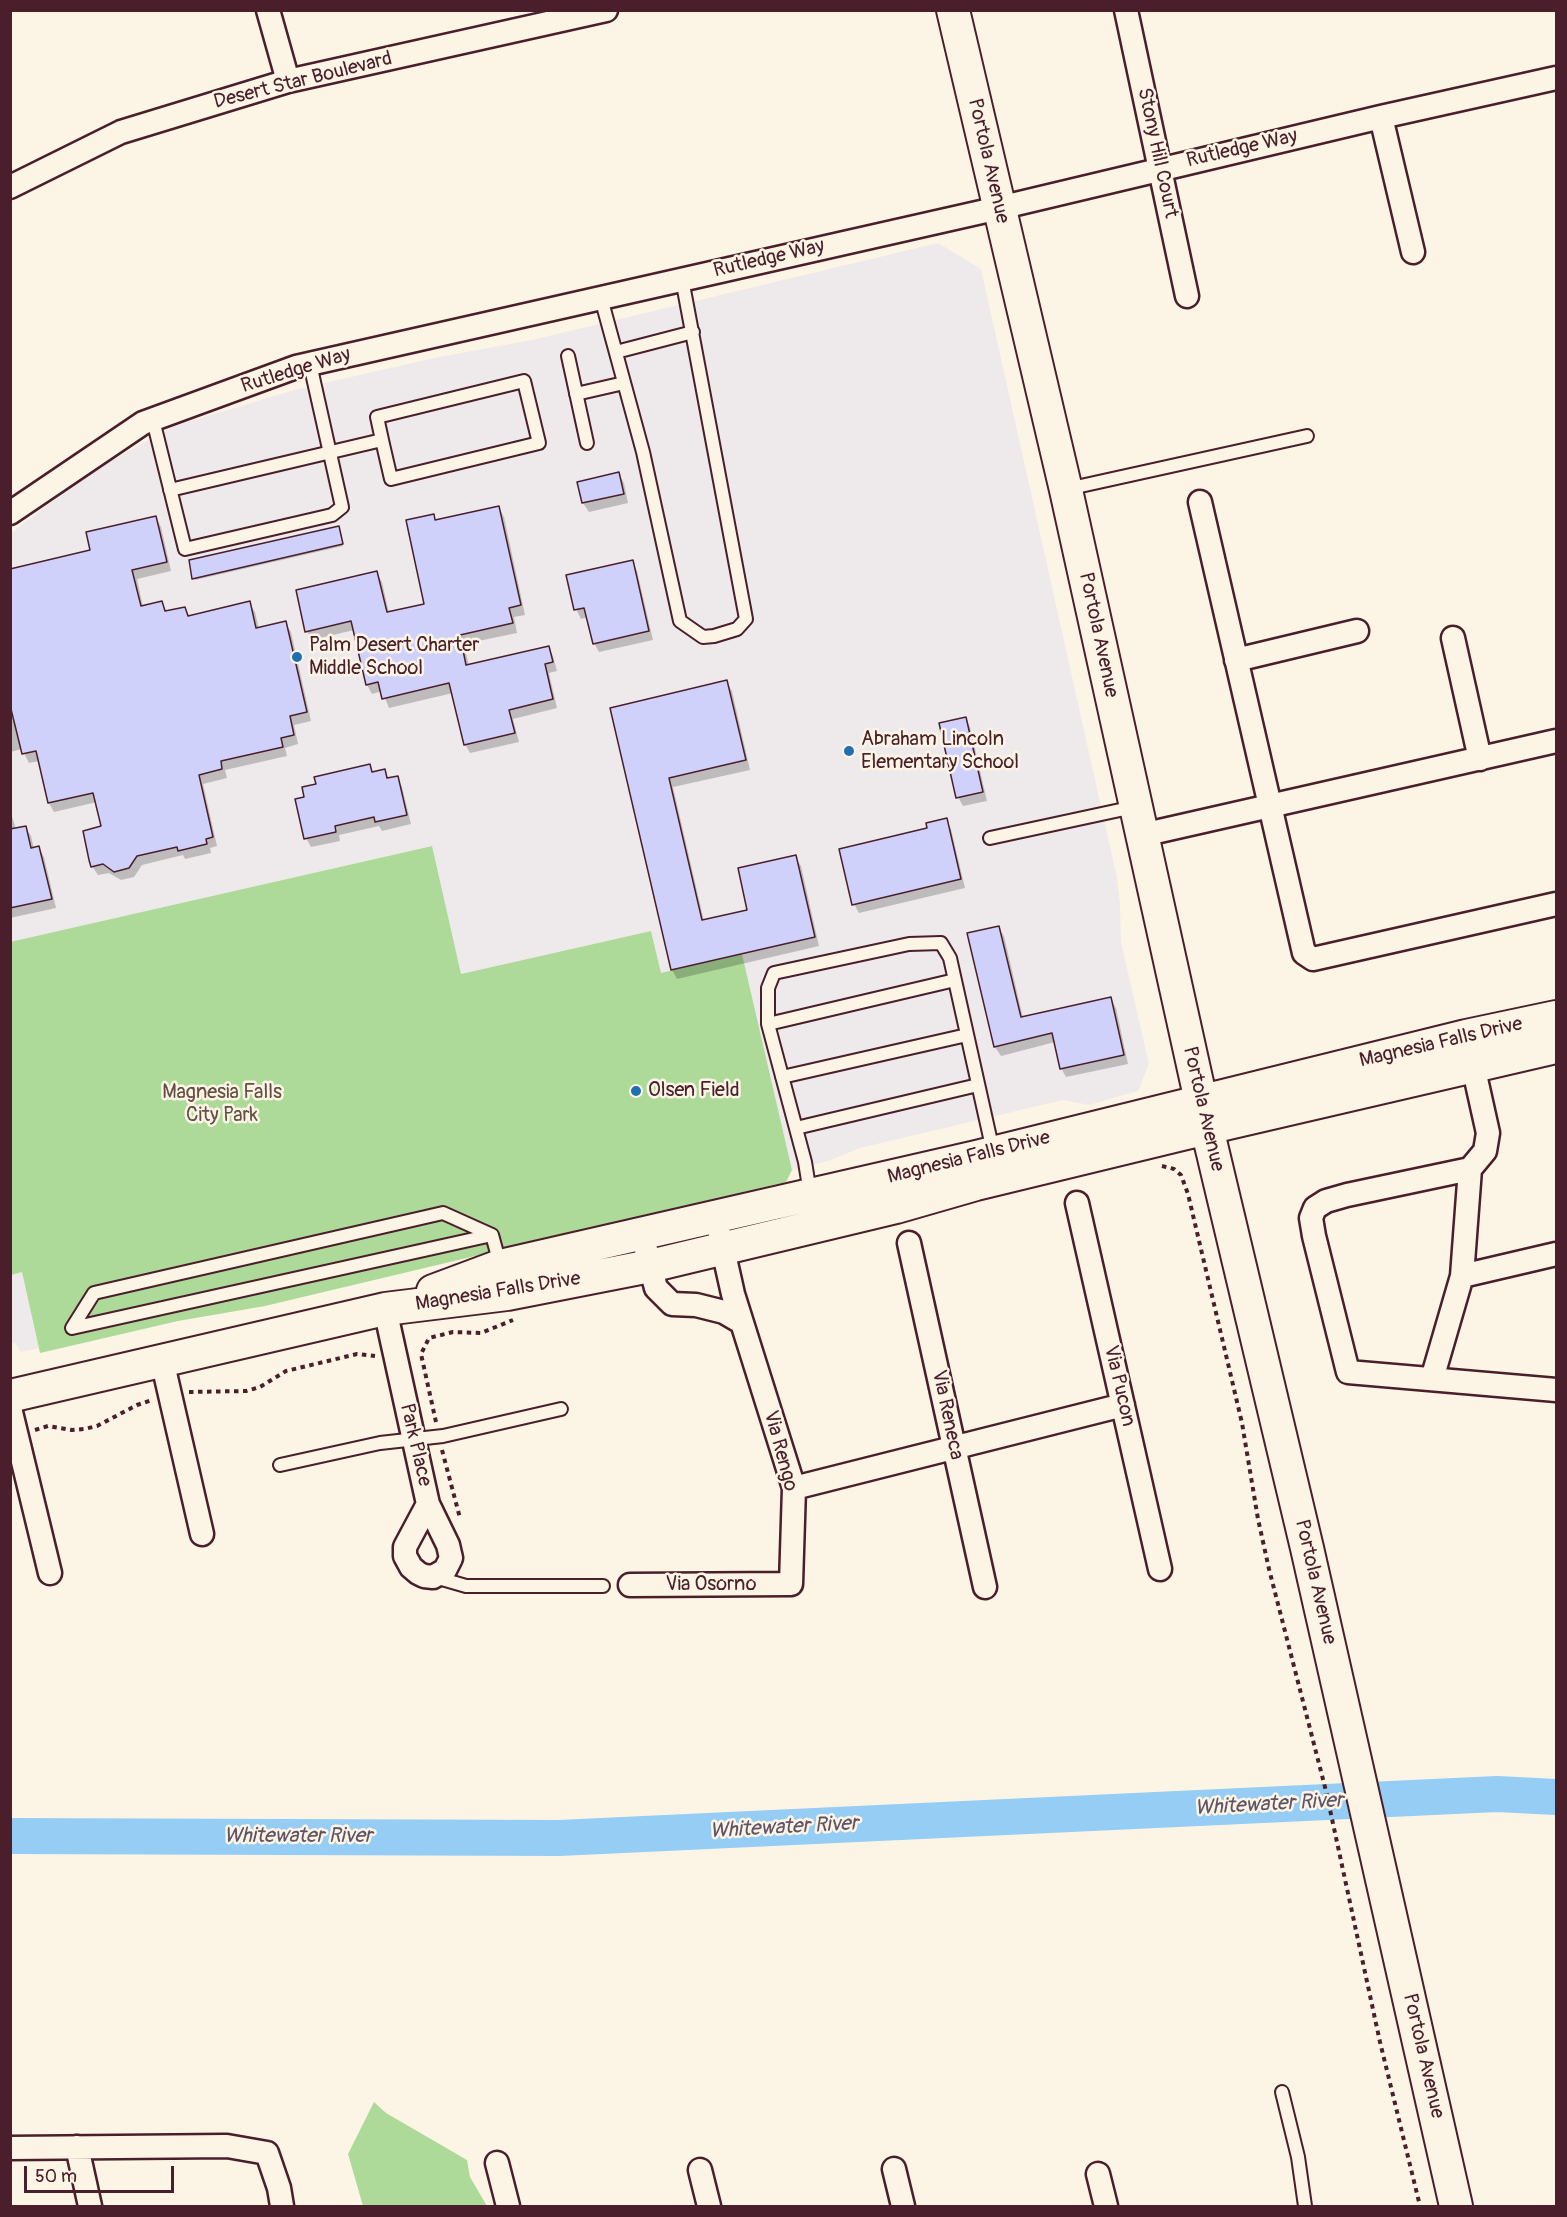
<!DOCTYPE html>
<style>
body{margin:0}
#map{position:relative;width:1567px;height:2217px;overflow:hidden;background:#fcf5e5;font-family:Pangolin,sans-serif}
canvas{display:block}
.frame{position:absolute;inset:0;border:12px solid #4a1f2b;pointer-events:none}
.scale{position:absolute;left:24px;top:2166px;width:150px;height:27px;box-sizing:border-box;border:3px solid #4a1f2b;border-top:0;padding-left:8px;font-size:18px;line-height:21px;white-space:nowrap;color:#4a1f2b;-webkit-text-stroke:4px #fcf5e5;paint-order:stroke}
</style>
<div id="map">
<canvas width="1567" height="2217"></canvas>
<div class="frame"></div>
<div class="scale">50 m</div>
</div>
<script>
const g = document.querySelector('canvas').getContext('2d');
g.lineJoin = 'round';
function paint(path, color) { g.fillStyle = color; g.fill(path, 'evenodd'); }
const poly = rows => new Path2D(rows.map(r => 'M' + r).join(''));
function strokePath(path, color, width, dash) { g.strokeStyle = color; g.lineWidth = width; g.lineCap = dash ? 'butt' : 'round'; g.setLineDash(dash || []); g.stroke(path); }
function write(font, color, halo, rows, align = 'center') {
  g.font = font + ' Pangolin,sans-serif'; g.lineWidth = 5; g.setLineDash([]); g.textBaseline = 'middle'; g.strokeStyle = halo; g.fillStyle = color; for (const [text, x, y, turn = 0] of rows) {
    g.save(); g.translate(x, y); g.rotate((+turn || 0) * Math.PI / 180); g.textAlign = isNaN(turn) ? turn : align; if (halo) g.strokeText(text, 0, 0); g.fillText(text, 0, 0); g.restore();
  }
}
paint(poly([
 [938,243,981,269,1117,878,1120,904,1121,942,1149,1064,1138,1091,1089,1105,1063,1100,860,1148,828,1161,792,1170,742,954,661,974,651,931,461,974,431,846,11,942,11,533,94,470,174,426,294,390,434,358,532,340],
 [22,1272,39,1348,21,1352,15,1343,11,1344,10,1275]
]), '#eeeaeb');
paint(poly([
 [432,846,461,974,651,931,661,973,742,954,792,1170,786,1182,265,1306,178,1321,40,1353,22,1272,11,1275,10,942],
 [374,2102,386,2113,467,2160,470,2177,487,2206,363,2206,348,2154]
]), '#adda99');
paint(poly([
 [619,474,624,483,628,503,589,512,583,503,579,483],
 [499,508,504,517,525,615,514,617,517,633,464,644,469,666,548,647,553,656,557,671,549,673,557,708,513,719,519,742,470,753,465,744,453,693,389,708,382,691,372,694,367,685,354,630,312,640,307,631,377,573,382,582,389,613,426,605,433,516,436,522],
 [156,518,161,527,171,571,137,579,143,607,162,603,167,612,185,608,190,617,249,603,255,612,259,629,285,623,291,632,311,721,294,725,298,744,285,748,287,756,225,770,227,778,203,784,217,846,210,848,211,853,185,859,183,855,142,865,134,877,121,880,109,873,98,875,92,866,103,827,97,802,54,812,49,803,39,761,29,763,22,749,10,752,10,570,92,552],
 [339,530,343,546,195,580,194,578],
 [632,562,637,571,653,640,599,652,594,643,588,617,581,619,576,609],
 [726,682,732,691,750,770,673,787,704,921,749,911,795,857,801,866,819,946,677,979,672,970,612,709],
 [965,718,970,727,987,801,963,806,958,797],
 [369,766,373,773,384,770,389,779,397,778,402,787,411,824,382,831,379,826,339,835,340,841,311,847,306,838],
 [10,810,16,829,25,827,31,836,34,849,39,848,44,857,56,908,10,918],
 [946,820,951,829,965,888,859,913,854,904,929,830],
 [998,927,1004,936,1023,1018,1111,999,1116,1008,1128,1064,1066,1077,1061,1068,1055,1042,1001,1056,995,1047]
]), '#0003');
strokePath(poly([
 [10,1836,559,1838,1497,1794,1556,1797]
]), '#95cdf4', 36);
const building = poly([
 [619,472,624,494,582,503,577,482,619,472],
 [499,506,521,605,509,608,513,623,460,635,466,665,549,646,553,662,545,664,553,699,509,710,515,733,464,745,449,683,382,699,378,682,366,685,351,621,305,632,296,590,377,571,387,612,424,604,406,520,434,514,435,520,499,506],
 [156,516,167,562,132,570,141,606,162,601,165,611,185,607,188,616,250,601,256,628,286,621,307,712,290,716,294,735,281,738,283,747,221,761,222,769,199,775,213,837,206,839,207,844,178,851,177,847,137,856,129,868,114,872,103,864,91,867,89,860,83,831,101,826,93,793,48,803,36,751,22,754,10,705,10,569,90,550,86,532,156,516],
 [339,526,343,544,192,579,189,560,339,526],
 [633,560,649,631,593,644,584,608,574,610,566,575,633,560],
 [727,680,746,760,669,778,702,920,747,910,738,868,796,855,815,937,671,970,610,708,727,680],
 [966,717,983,792,956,798,939,723,966,717],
 [370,764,372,772,385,769,387,778,398,776,407,815,375,822,374,817,335,826,336,832,304,839,295,799,304,797,302,787,316,784,314,777,370,764],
 [947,818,961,879,852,905,839,849,927,828,926,823,947,818],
 [26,826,31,848,39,846,52,899,10,908,10,829,26,826],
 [999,926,1021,1017,1111,997,1124,1055,1060,1069,1052,1033,994,1047,967,933,999,926]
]);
paint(building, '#cfd1fa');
strokePath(building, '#4a1f2b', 1.5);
const lane = poly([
 [601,298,643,452,680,621,703,637,714,636,737,629,746,619,682,279],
 [616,352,693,332],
 [568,356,587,443],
 [576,394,624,383],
 [153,420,185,549,332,515,342,507,310,364],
 [1067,489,1307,436],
 [170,490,382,440,391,479,539,443,524,381,377,417,382,440],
 [990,838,1134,807],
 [768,1024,955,980],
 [782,1077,967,1035],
 [796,1128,978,1085],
 [810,1193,805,1162,768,1024,768,988,774,973,909,944,941,943,950,958,993,1151],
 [72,1328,492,1235,500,1264],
 [72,1328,94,1293,443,1213,492,1235],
 [280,1465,380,1443,443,1436,561,1409],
 [435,1577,466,1586,603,1586],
 [1282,2092,1298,2157,1305,2206]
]);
const street = poly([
 [268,10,288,81],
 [1126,10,1187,296],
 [1381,117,1413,252],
 [10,187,121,132,288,81,606,10],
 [1200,502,1304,953,1313,959,1556,904],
 [10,513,143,423,296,367,999,208,1381,117,1556,78],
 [1453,638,1480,759],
 [1236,660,1357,631],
 [1142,835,1556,741],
 [1470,1052,1488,1133,1485,1151,1470,1169],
 [1077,1203,1160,1569],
 [642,1234,656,1288,672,1304,696,1305,724,1312,741,1322],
 [909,1243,985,1587],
 [1462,1276,1470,1169,1347,1195,1326,1201,1315,1208,1311,1218,1314,1236,1348,1372,1556,1390],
 [385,1309,428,1504,405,1547,405,1556,411,1567,418,1573,424,1576,433,1577,445,1570,451,1558,448,1545,428,1504],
 [162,1360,202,1534],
 [1432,1379,1462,1276,1556,1254],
 [10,1408,50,1573],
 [794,1488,1123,1405],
 [630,1585,791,1584,794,1488,733,1294,720,1236],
 [77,2147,90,2206],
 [10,2148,227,2146,267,2153,279,2188,282,2206],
 [497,2163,508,2206],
 [894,2169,903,2206],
 [700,2170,709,2206],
 [1098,2174,1106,2206]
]);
const secondary = poly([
 [953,10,1066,490,1207,1128,1307,1548,1456,2206],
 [433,1291,500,1266,976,1157,1466,1036,1556,1017],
 [10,1396,385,1309,507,1294,650,1266,896,1207,976,1184,1207,1128,1556,1047]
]);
strokePath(lane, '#4a1f2b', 16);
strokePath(street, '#4a1f2b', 27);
strokePath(secondary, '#4a1f2b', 36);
strokePath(poly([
 [1162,1166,1174,1169,1181,1175,1188,1194,1242,1423,1258,1519,1269,1569,1326,1791,1380,2042,1420,2206],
 [189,1392,246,1391,260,1387,286,1371,357,1354,375,1356],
 [436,1422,421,1354,429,1338,453,1332,481,1333,513,1320],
 [35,1430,48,1426,72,1430,84,1429,97,1426,137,1405,152,1400],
 [442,1450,460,1518]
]), '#4a1f2b', 4, [4.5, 4.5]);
strokePath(lane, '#fcf5e5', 12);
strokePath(street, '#fcf5e5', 22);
strokePath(secondary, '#fcf5e5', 32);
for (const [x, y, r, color] of [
 [297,657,6,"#1f6fb2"],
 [849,751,6,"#1f6fb2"],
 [636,1091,6,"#1f6fb2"]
]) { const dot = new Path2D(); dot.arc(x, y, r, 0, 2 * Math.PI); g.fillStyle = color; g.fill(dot); strokePath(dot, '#fcf5e5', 2); }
write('20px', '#4a1f2b', '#fcf5e5', [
 ["Desert Star Boulevard",303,81,-14],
 ["Rutledge Way",1242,149,-13],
 ["Stony Hill Court",1157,153,78],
 ["Portola Avenue",988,161,77],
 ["Rutledge Way",769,259,-13],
 ["Rutledge Way",296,371,-17],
 ["Portola Avenue",1098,635,78],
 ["Magnesia Falls Drive",1441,1043,-13],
 ["Portola Avenue",1203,1109,77],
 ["Magnesia Falls Drive",969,1158,-14],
 ["Magnesia Falls Drive",498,1292,-9],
 ["Via Pucon",1119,1386,77],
 ["Via Reneca",947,1415,78],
 ["Park Place",415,1445,77],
 ["Via Rengo",780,1451,75],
 ["Portola Avenue",1315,1582,77],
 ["Via Osorno",711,1585],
 ["Portola Avenue",1423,2056,77]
]);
write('20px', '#4a1f2b', '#fcf5e5', [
 ["Palm Desert Charter",309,646],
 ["Middle School",309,669],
 ["Abraham Lincoln",861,740],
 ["Elementary School",861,763],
 ["Olsen Field",648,1091]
], 'left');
write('20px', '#634e46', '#fcf5e5', [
 ["Magnesia Falls",222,1093],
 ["City Park",222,1116]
]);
write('italic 21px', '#605367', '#fcf5e5', [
 ["Whitewater River",1269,1805,-3],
 ["Whitewater River",784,1828,-3],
 ["Whitewater River",298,1837]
]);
</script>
